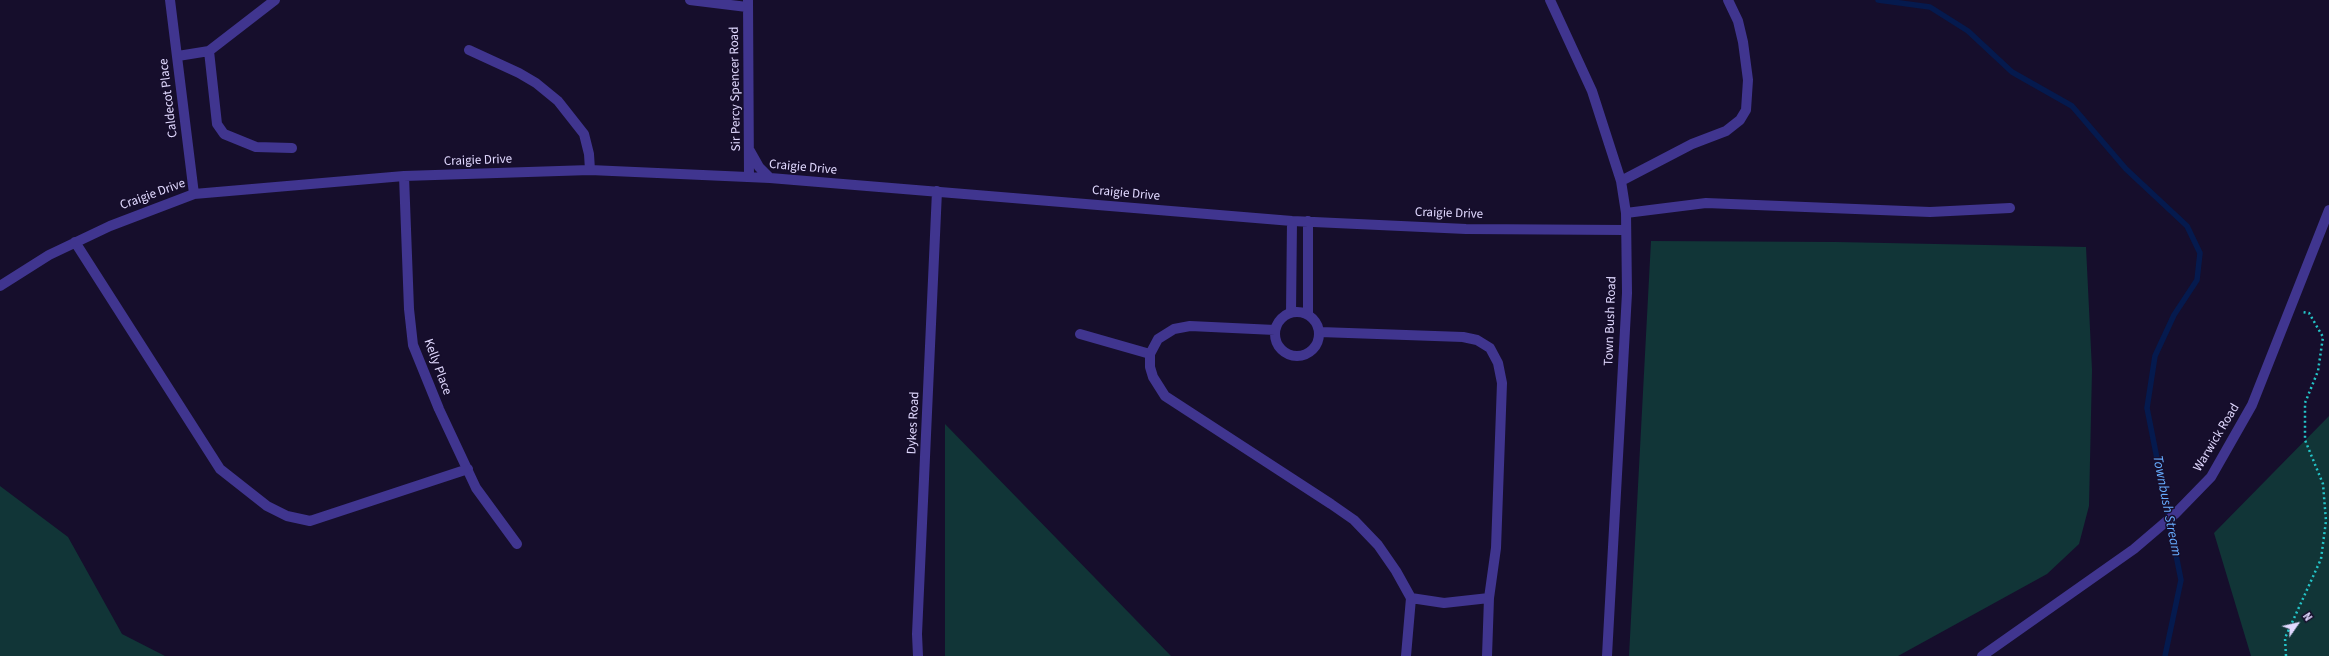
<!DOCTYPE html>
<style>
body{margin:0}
#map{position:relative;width:2329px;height:656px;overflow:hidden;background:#160e2c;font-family:"Source Sans 3",sans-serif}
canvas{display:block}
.north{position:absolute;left:2277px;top:604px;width:40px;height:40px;-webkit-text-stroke:3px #160e2c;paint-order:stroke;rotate:56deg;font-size:11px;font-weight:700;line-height:16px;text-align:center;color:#e1d9ff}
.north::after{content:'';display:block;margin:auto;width:14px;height:18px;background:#e1d9ff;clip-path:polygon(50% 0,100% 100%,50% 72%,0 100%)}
</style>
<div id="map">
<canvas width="2329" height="656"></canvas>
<div class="north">N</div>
</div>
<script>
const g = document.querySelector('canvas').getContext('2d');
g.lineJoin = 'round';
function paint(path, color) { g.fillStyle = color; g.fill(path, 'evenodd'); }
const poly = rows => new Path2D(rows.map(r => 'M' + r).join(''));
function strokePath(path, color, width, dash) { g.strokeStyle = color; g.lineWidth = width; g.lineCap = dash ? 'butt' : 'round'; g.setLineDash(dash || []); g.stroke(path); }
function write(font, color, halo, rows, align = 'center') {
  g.font = font + ' "Source Sans 3",sans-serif'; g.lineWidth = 3; g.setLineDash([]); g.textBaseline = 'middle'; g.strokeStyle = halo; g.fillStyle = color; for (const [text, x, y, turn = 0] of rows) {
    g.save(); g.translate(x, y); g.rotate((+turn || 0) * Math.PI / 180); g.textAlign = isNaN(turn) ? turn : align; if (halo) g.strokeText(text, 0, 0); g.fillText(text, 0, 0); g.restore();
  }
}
paint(poly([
 [1651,241,1836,242,2086,247,2092,370,2089,506,2079,544,2047,574,1898,656,1629,656],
 [2329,416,2329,656,2251,656,2214,533],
 [945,424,1171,656,945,656],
 [0,486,68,537,122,634,165,656,0,656]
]), '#113537');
strokePath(poly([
 [1878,0,1930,7,1968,31,2012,72,2072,106,2126,169,2187,226,2200,253,2197,280,2174,315,2155,356,2147,408,2181,580,2165,656]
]), '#051a4e', 5.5);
strokePath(poly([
 [2286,656,2285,638,2321,559,2326,521,2323,484,2305,440,2305,403,2318,371,2323,337,2309,313,2302,312]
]), '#24c4c8', 2.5, [2, 3]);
strokePath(poly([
 [170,0,194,194],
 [275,0,209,51,217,124,224,134,256,147,292,148],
 [690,0,747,7],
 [748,0,749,177],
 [1550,0,1592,91,1621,181,1626,213,1627,293,1607,656],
 [469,50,519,73,536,83,558,101,584,134,589,154,590,170],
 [178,56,209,51],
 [750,151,759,167,770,178],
 [404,176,409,309,413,345,439,409,476,488,517,544],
 [1621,181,1692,144,1726,131,1740,120,1746,110,1748,80,1743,42,1738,21,1728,0],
 [1626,213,1706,203,1930,212,2010,208],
 [75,242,220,469,267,506,287,516,310,521,468,469],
 [0,286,49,255,110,226,194,194,404,176,590,170,770,178,1292,221,1466,229,1625,230],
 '1275 334a22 22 0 1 1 44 0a22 22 0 1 1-44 0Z',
 [1291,313,1292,221],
 [1308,315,1308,221],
 [1275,330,1190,326,1174,329,1158,339,1150,354,1150,367,1153,377,1165,396,1331,504,1354,520,1378,545,1396,571,1411,598,1406,656],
 [1320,332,1463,337,1477,340,1490,348,1498,363,1502,383,1496,548,1489,598,1487,656],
 [1080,334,1150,354],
 [1411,598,1444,603,1489,598],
 [918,656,917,634,937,191],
 [1982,656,2134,549,2175,514,2211,477,2252,405,2329,210]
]), '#40358f', 10);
write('13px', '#e1d9ff', '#160e2c', [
 ["Sir Percy Spencer Road",736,89,-91],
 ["Caldecot Place",169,98,-97],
 ["Craigie Drive",478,161,-2],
 ["Craigie Drive",803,168,5],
 ["Craigie Drive",1126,194,5],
 ["Craigie Drive",153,195,-20],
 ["Craigie Drive",1449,214,2],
 ["Town Bush Road",1611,321,-88],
 ["Kelly Place",437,367,70],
 ["Dykes Road",914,423,-87],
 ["Warwick Road",2217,438,-59]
]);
write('italic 14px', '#67acff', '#160e2c', [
 ["Townbush Stream",2166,506,79]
]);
</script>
